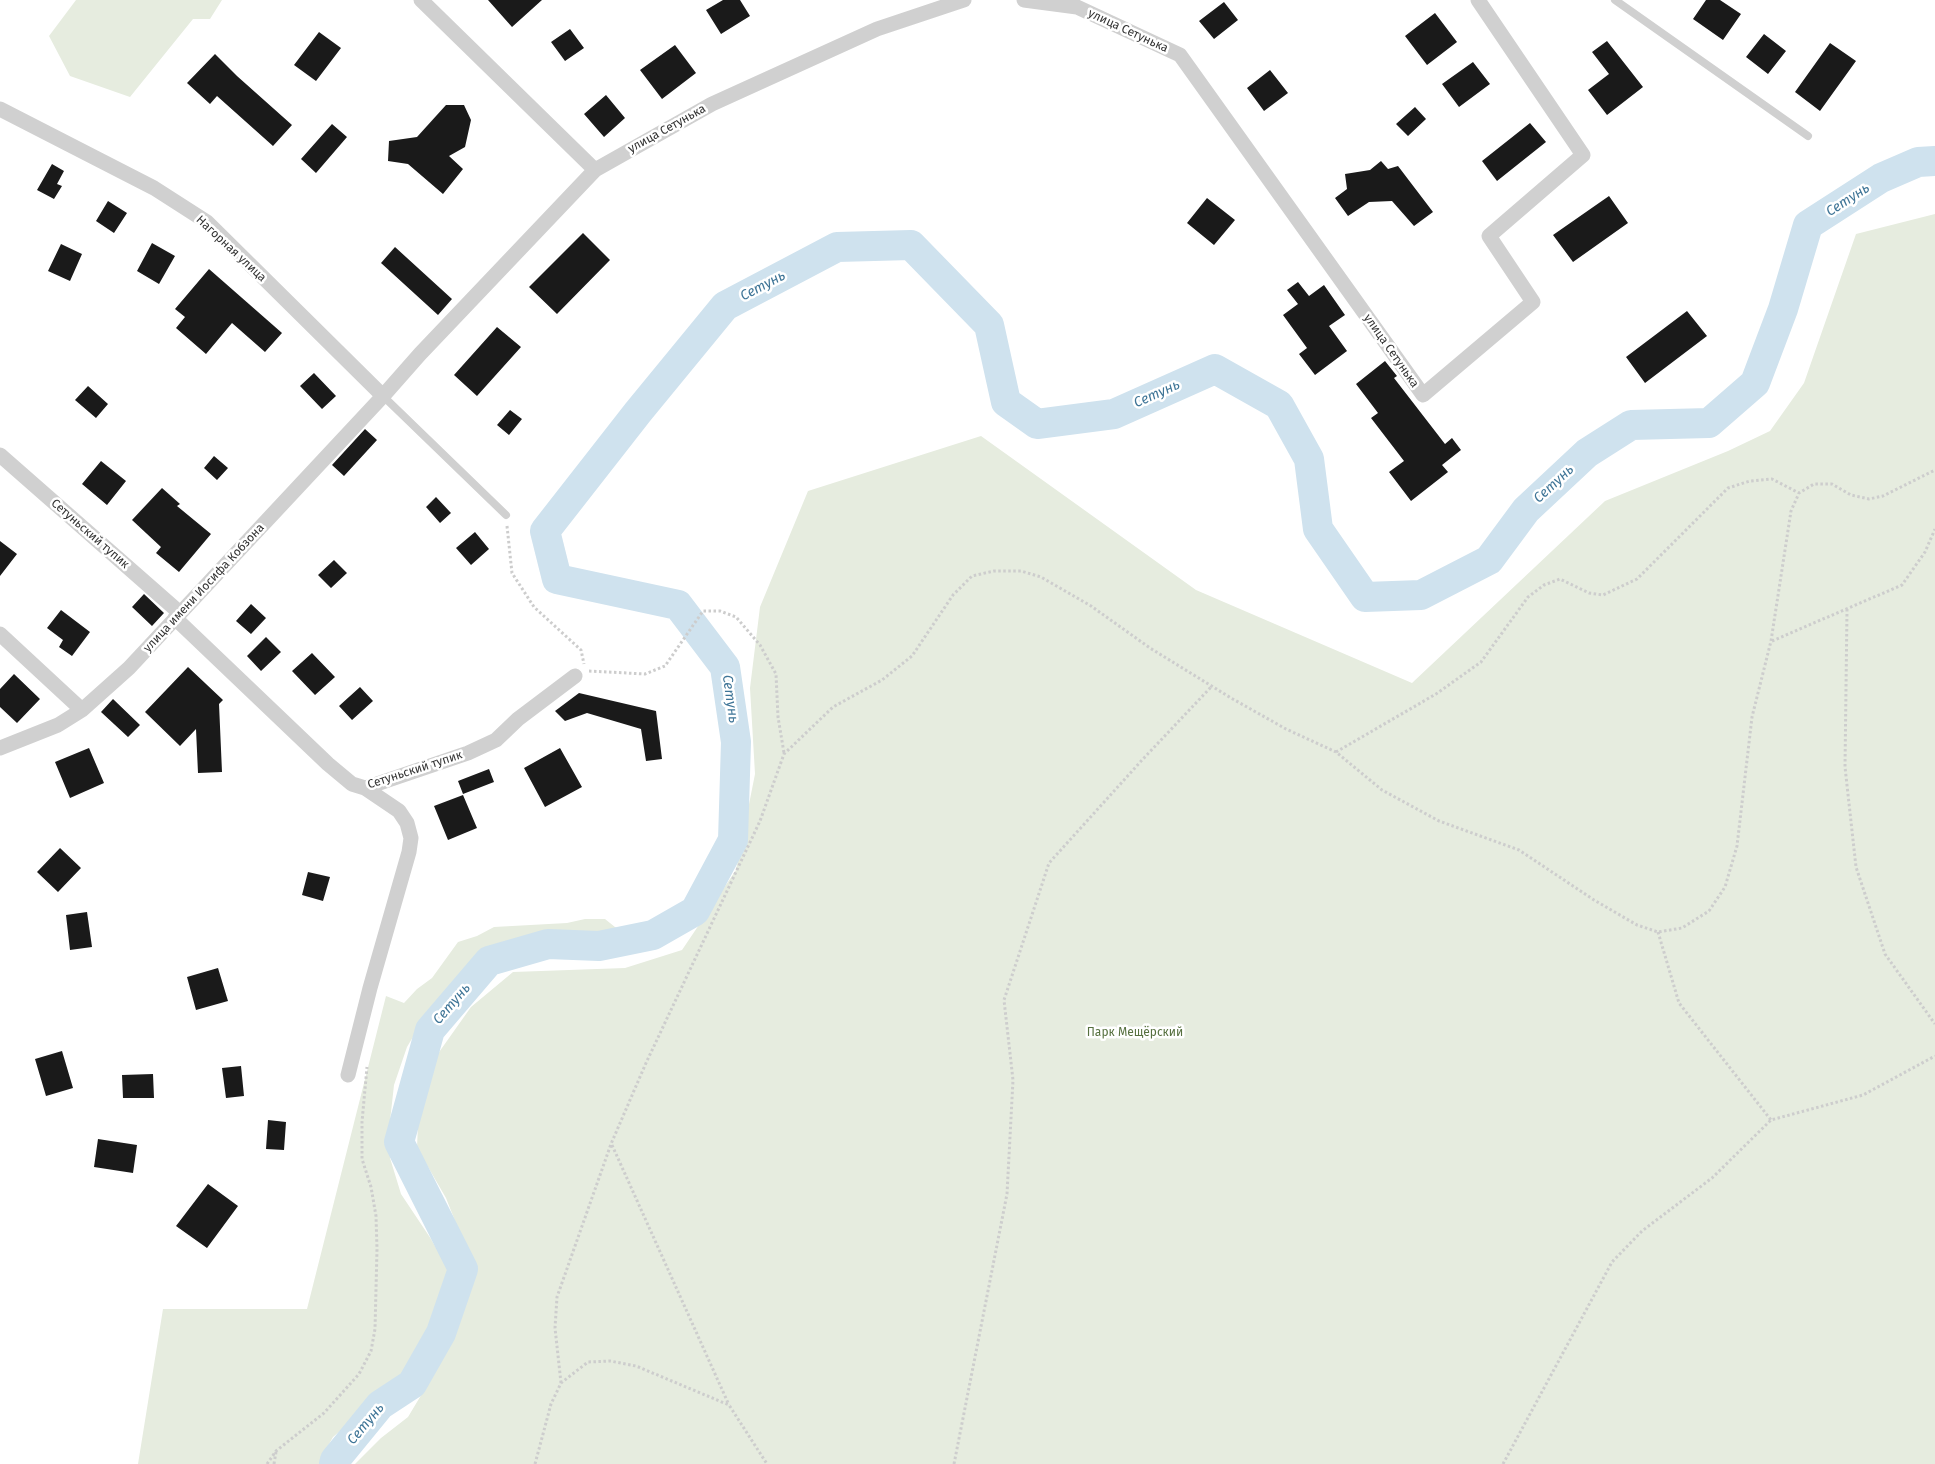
<!DOCTYPE html>
<meta charset="utf-8">
<style>
body{margin:0}
canvas{display:block;background:#fff}
</style>
<canvas width="1935" height="1464"></canvas>
<script>
const g = document.querySelector('canvas').getContext('2d');
g.lineJoin = 'round';
function paint(path, color) { g.fillStyle = color; g.fill(path, 'evenodd'); }
const poly = rows => new Path2D(rows.map(r => 'M' + r).join(''));
function strokePath(path, color, width, dash) { g.strokeStyle = color; g.lineWidth = width; g.lineCap = dash ? 'butt' : 'round'; g.setLineDash(dash || []); g.stroke(path); }
function write(font, color, halo, rows, align = 'center') {
  g.font = font + ' "Fira Sans",sans-serif'; g.lineWidth = 5; g.setLineDash([]); g.textBaseline = 'middle'; g.strokeStyle = halo; g.fillStyle = color; for (const [text, x, y, turn = 0] of rows) {
    g.save(); g.translate(x, y); g.rotate((+turn || 0) * Math.PI / 180); g.textAlign = isNaN(turn) ? turn : align; if (halo) g.strokeText(text, 0, 0); g.fillText(text, 0, 0); g.restore();
  }
}
paint(poly([
 [76,0,222,0,210,19,193,19,130,97,70,76,49,36],
 [1935,214,1935,1464,355,1464,381,1438,408,1417,432,1377,458,1315,465,1306,463,1241,446,1198,417,1148,419,1099,437,1055,471,1007,513,972,625,968,682,950,736,870,755,774,750,688,760,607,808,491,981,436,1196,590,1412,683,1605,501,1728,451,1770,431,1804,383,1856,234],
 [585,919,605,919,620,931,598,937,521,945,490,954,426,1015,407,1047,394,1085,390,1121,390,1158,401,1194,431,1239,449,1271,450,1290,445,1309,421,1361,333,1437,324,1453,321,1464,138,1464,163,1309,307,1309,386,996,404,1003,417,989,432,978,458,942,477,936,494,927,567,923]
]), '#e6ecdf');
strokePath(poly([
 [334,1464,335,1460,380,1405,412,1384,441,1333,463,1269,399,1142,430,1030,489,961,548,944,599,946,653,935,695,911,733,840,736,742,725,667,678,605,557,579,545,531,638,412,725,306,837,247,911,245,989,325,1006,402,1037,424,1114,414,1215,369,1279,405,1309,459,1318,529,1365,597,1421,595,1489,560,1526,510,1587,453,1631,425,1709,423,1755,383,1783,309,1808,225,1881,178,1918,162,1935,161]
]), '#cfe2ee', 30);
paint(poly([
 [488,0,542,0,512,27],
 [723,0,740,0,750,16,721,34,706,10],
 [1706,0,1720,0,1741,14,1723,40,1693,19],
 [1224,2,1238,20,1214,39,1199,21],
 [1435,13,1457,42,1427,65,1405,36],
 [570,29,584,48,565,61,551,42],
 [319,32,341,48,316,81,294,65],
 [1764,34,1786,51,1768,74,1746,57],
 [1607,41,1643,87,1607,115,1588,90,1609,74,1592,52],
 [1830,43,1856,61,1820,111,1795,92],
 [675,45,696,73,662,99,640,70],
 [215,54,237,76,292,125,273,146,217,96,210,104,187,83],
 [1473,62,1490,84,1459,107,1442,84],
 [1270,70,1288,93,1264,111,1247,88],
 [606,95,625,118,604,137,584,114],
 [446,105,464,105,471,120,465,147,449,156,463,169,443,194,408,164,388,161,389,141,417,137],
 [1415,107,1426,119,1408,136,1396,124],
 [1530,123,1546,142,1497,181,1482,161],
 [332,124,347,137,316,173,301,159],
 [1381,161,1388,169,1398,166,1433,212,1414,226,1392,201,1369,202,1348,216,1335,198,1347,189,1345,174,1370,170],
 [52,164,64,171,57,184,62,186,54,199,37,190],
 [1609,196,1628,223,1573,262,1553,235],
 [1207,198,1235,220,1214,245,1187,223],
 [108,201,127,213,114,233,96,221],
 [583,233,610,260,557,314,529,287],
 [152,243,175,256,159,284,137,271],
 [61,244,82,254,70,281,48,271],
 [395,247,452,299,438,315,381,263],
 [209,269,282,333,265,352,232,323,206,354,176,328,185,317,175,309],
 [1298,282,1309,296,1324,285,1345,315,1329,326,1347,351,1315,375,1299,354,1307,348,1283,315,1298,304,1287,290],
 [1687,311,1707,336,1645,383,1626,357],
 [497,327,521,347,477,396,454,375],
 [1385,361,1397,376,1394,378,1445,444,1452,438,1461,450,1442,465,1448,472,1411,501,1389,472,1404,461,1371,418,1378,413,1356,384],
 [314,373,336,396,322,409,300,386],
 [88,386,108,404,96,418,75,400],
 [510,410,522,419,509,435,497,425],
 [365,429,377,440,344,476,332,465],
 [214,456,228,468,217,480,204,468],
 [101,461,126,481,107,505,82,484],
 [162,488,180,504,177,506,211,534,179,572,156,553,161,547,132,520],
 [436,497,451,513,440,523,426,507],
 [475,532,489,549,471,565,456,548],
 [0,541,17,554,0,576],
 [334,560,347,573,331,588,318,575],
 [144,594,164,613,152,626,132,607],
 [251,604,266,618,251,634,236,621],
 [61,610,90,632,72,656,59,647,63,640,47,628],
 [266,637,281,652,261,671,247,656],
 [312,653,335,677,315,695,292,671],
 [188,667,223,700,219,704,222,772,198,773,196,729,180,746,145,712],
 [14,674,40,699,17,723,0,707,0,689],
 [360,687,373,701,352,720,339,706],
 [579,693,656,711,662,759,646,761,641,729,587,713,565,721,555,711],
 [113,699,140,725,128,737,101,712],
 [89,748,104,783,70,798,55,762],
 [560,748,582,787,545,807,524,768],
 [489,769,494,782,463,794,458,781],
 [463,795,477,828,448,840,434,806],
 [60,848,81,868,58,892,37,872],
 [308,872,330,877,323,901,302,895],
 [87,912,92,947,70,950,66,915],
 [218,968,228,1001,196,1010,187,977],
 [62,1051,73,1088,46,1096,35,1059],
 [241,1066,244,1096,226,1098,222,1068],
 [153,1074,154,1098,123,1098,122,1075],
 [268,1120,286,1122,284,1150,266,1149],
 [98,1139,137,1145,133,1173,94,1167],
 [208,1184,238,1206,207,1248,176,1226]
]), '#1a1a1a');
strokePath(poly([
 [507,526,512,573,534,607,581,650,584,664],
 [1847,609,1845,767,1856,867,1885,954,1935,1024],
 [1772,641,1902,585,1925,552,1935,529],
 [589,671,645,674,665,666,703,611,720,611,736,617,760,645,776,674,778,717,784,753],
 [1336,752,1436,694,1481,662,1528,597,1544,585,1560,579,1589,593,1603,595,1637,579,1728,488,1750,481,1772,479,1799,493],
 [1658,932,1679,1003,1771,1120],
 [612,1145,729,1405],
 [561,1383,555,1328,557,1297,611,1144,646,1063,760,821,784,754,833,707,882,680,912,656,953,595,972,576,994,571,1021,571,1041,577,1091,606,1150,648,1231,698,1286,729,1336,752,1382,790,1439,821,1519,850,1594,900,1637,925,1658,932,1682,928,1709,911,1725,887,1737,846,1752,717,1771,641,1791,511,1799,493,1814,484,1832,484,1851,495,1869,499,1883,496,1935,470],
 [267,1464,276,1451,324,1413,359,1374,371,1351,375,1329,377,1249,376,1216,371,1187,362,1159,362,1122,367,1067],
 [274,1464,276,1452],
 [535,1464,551,1404,561,1383,588,1362,610,1361,636,1366,729,1405,767,1464],
 [954,1464,1007,1194,1013,1080,1004,1000,1049,863,1143,759,1212,686],
 [1503,1464,1612,1262,1642,1231,1712,1178,1771,1120,1863,1095,1935,1056]
]), '#cdcdcd', 3, [2.5, 2.5]);
strokePath(poly([
 [1615,0,1808,136],
 [383,396,506,515]
]), '#d0d0d0', 8);
strokePath(poly([
 [421,0,595,170],
 [1024,0,1077,7,1180,55,1423,395,1533,302,1489,236,1583,155,1478,0],
 [0,109,154,188,207,222,383,396],
 [0,455,180,613],
 [175,618,328,764,352,784,365,788,468,753,496,740,518,719,575,676],
 [0,634,82,710],
 [0,748,58,725,82,710,129,668,383,396,420,354,595,170,712,104,877,29,964,0],
 [348,1075,370,988,409,852,411,838,407,823,399,811,365,788]
]), '#d0d0d0', 15);
write('12px', '#333', '#fff', [
 ["улица Сетунька",1128,31,25],
 ["улица Сетунька",667,129,-29],
 ["Нагорная улица",231,249,43],
 ["улица Сетунька",1391,351,55],
 ["Сетуньский тупик",90,534,41],
 ["улица имени Иосифа Кобзона",204,588,-47],
 ["Сетуньский тупик",415,770,-18]
]);
write('12px', '#56703f', '#fff', [
 ["Парк Мещёрский",1135,1033]
]);
write('italic 14px', '#3f7597', '#fff', [
 ["Сетунь",1848,200,-33],
 ["Сетунь",763,286,-28],
 ["Сетунь",1157,394,-24],
 ["Сетунь",1554,484,-43],
 ["Сетунь",730,699,82],
 ["Сетунь",452,1004,-49],
 ["Сетунь",366,1424,-50]
]);
</script>
